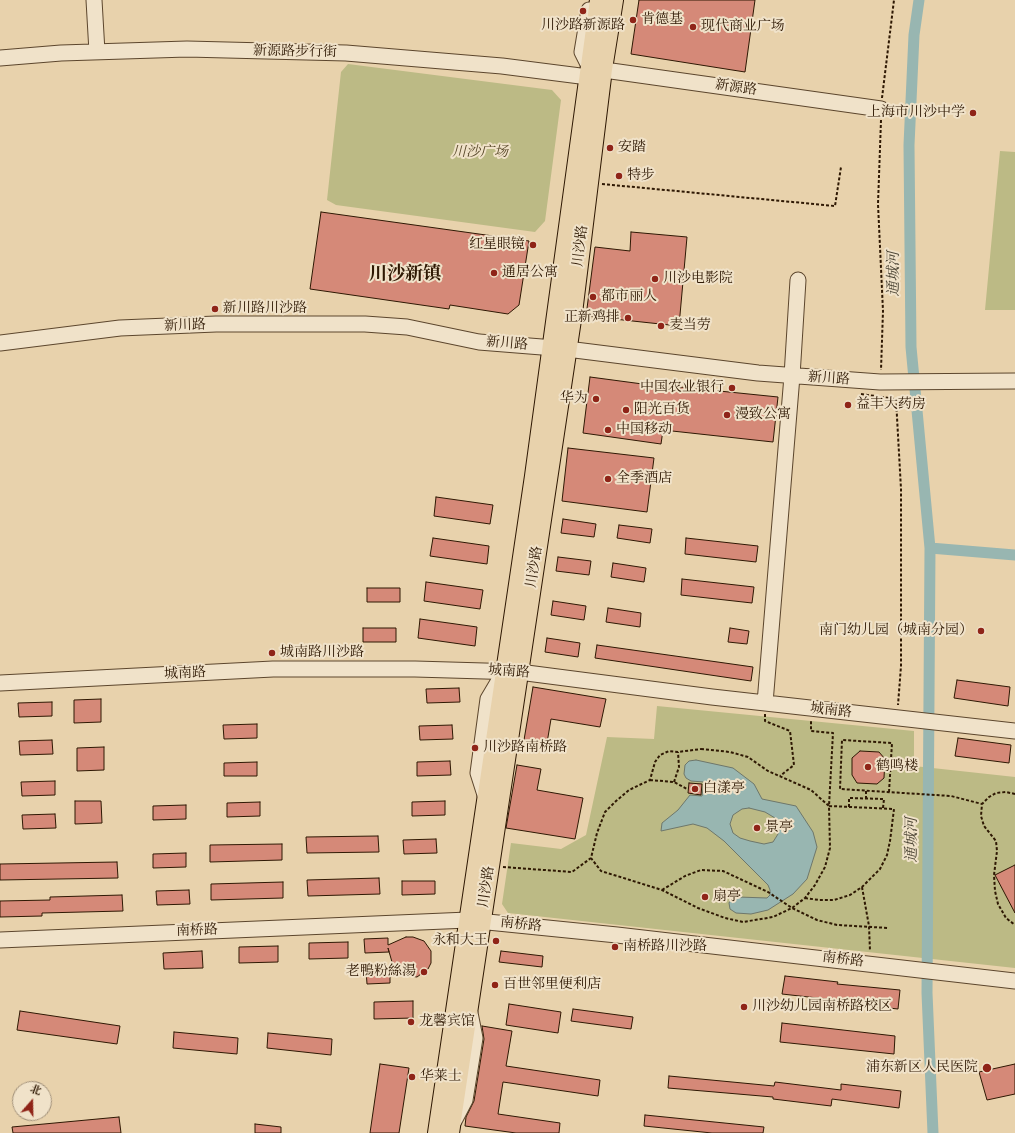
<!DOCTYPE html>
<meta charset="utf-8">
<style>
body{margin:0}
#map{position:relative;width:1015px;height:1133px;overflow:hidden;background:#e8d2ac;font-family:Cardo,"Noto Serif SC",serif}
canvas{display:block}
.north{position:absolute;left:12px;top:1081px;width:40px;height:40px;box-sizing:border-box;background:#f0e2c9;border:1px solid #a2917a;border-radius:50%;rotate:20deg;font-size:11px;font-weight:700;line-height:16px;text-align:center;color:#2e1803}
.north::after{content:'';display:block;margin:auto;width:14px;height:18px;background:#8f2418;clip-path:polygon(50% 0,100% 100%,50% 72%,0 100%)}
</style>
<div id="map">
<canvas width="1015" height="1133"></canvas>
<div class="north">北</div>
</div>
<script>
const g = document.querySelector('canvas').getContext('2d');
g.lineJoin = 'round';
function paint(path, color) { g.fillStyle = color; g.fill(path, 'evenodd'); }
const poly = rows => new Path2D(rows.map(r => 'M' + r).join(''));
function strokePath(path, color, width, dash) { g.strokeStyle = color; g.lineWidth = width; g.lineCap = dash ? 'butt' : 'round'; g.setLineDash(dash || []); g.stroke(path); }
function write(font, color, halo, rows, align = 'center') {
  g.font = font + ' Cardo,"Noto Serif SC",serif'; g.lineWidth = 4; g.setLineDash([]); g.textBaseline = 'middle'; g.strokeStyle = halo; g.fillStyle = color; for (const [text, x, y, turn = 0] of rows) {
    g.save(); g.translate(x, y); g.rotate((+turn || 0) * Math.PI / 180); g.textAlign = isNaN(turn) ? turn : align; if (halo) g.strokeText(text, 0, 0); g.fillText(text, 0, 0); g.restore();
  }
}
paint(poly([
 [348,64,552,90,561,100,545,221,535,232,336,205,327,200,341,72],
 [1000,151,1015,152,1015,310,985,310],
 [657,706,914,731,914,766,1015,777,1015,968,508,913,502,904,511,843,561,849,586,835,607,737,654,739]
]), '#bcba85');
const water = poly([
 [696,760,733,768,754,784,762,799,796,806,813,832,817,847,807,879,793,894,768,910,751,914,736,913,730,909,729,903,731,899,738,897,767,898,770,895,770,890,768,885,724,841,707,828,693,824,661,831,662,823,678,810,690,795,702,796,704,782,691,781,686,778,684,774,685,765,689,761,696,760],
 [749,808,765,812,775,818,780,826,778,834,773,842,764,844,750,841,740,838,733,833,730,824,733,815,742,809,749,808]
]);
paint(water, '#98b6b1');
strokePath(water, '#6e776b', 1);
strokePath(poly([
 [919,0,914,35,909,145,911,347,930,548,927,993,933,1133],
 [930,548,1015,555]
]), '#98b6b1', 11);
const building = poly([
 [639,0,755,0,745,72,631,54,639,0],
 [321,212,529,241,519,305,508,314,450,305,449,309,310,289,321,212],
 [631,232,687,237,679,326,586,316,595,247,630,251,631,232],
 [590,377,680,389,680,387,778,397,773,442,663,430,661,444,583,433,590,377],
 [568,448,654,458,647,512,562,501,568,448],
 [436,497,493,505,490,524,434,516,436,497],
 [563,519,596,524,594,537,561,533,563,519],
 [619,525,652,529,650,543,617,538,619,525],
 [433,538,489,546,487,564,430,556,433,538],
 [686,538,758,546,756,562,685,554,686,538],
 [558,557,591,561,589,575,556,571,558,557],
 [613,563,646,568,644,582,611,577,613,563],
 [682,579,754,587,752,603,681,595,682,579],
 [426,582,483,590,480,609,424,601,426,582],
 [367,588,400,588,400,602,367,602,367,588],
 [553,601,586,606,584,620,551,615,553,601],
 [608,608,641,613,640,627,606,622,608,608],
 [420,619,477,627,475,646,418,638,420,619],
 [363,628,396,628,396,642,363,642,363,628],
 [730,628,749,631,747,644,728,642,730,628],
 [547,638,580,643,578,657,545,652,547,638],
 [597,645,753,667,751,681,595,658,597,645],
 [957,680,1010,687,1008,706,954,698,957,680],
 [533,687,606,699,600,727,551,719,547,743,524,740,533,687],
 [459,688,460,702,427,703,426,689,459,688],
 [101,699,101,722,74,723,74,700,101,699],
 [52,702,52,716,19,717,18,703,52,702],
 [257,724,257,738,224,739,223,725,257,724],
 [452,725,453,739,420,740,419,726,452,725],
 [958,738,1011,745,1009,763,955,756,958,738],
 [52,740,53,754,20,755,19,741,52,740],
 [104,747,104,770,77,771,77,748,104,747],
 [860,751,879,752,885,759,884,778,877,784,857,783,852,775,852,758,860,751],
 [450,761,451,775,417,776,417,762,450,761],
 [257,762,257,776,224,776,224,763,257,762],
 [517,765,541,769,537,790,583,798,575,839,506,828,517,765],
 [55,781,55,795,22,796,21,782,55,781],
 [689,783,702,784,701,795,688,793,689,783],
 [75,801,101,801,102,823,75,824,75,801],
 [445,801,445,815,412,816,412,802,445,801],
 [260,802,260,816,227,817,227,803,260,802],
 [186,805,186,819,153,820,153,806,186,805],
 [55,814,56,828,23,829,22,815,55,814],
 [378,836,379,852,307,853,306,837,378,836],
 [436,839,437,853,404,854,403,840,436,839],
 [282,844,282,860,210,862,210,845,282,844],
 [186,853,186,867,153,868,153,854,186,853],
 [117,862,118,878,0,880,0,864,117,862],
 [1015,865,1015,913,995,875,1015,865],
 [379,878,380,894,308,896,307,880,379,878],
 [402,881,435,881,435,894,402,895,402,881],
 [283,882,283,898,211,900,211,884,283,882],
 [189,890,190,904,157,905,156,891,189,890],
 [122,895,123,911,42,913,42,916,0,917,0,901,50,900,50,897,122,895],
 [406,937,413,937,424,941,431,951,431,963,428,969,417,977,403,975,394,969,388,948,389,952,365,953,364,939,388,938,388,945,406,937],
 [348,942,348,958,309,959,309,943,348,942],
 [278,946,278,962,239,963,239,947,278,946],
 [202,951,203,968,164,969,163,953,202,951],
 [501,951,543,956,542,967,499,962,501,951],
 [390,969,390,983,367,984,366,970,390,969],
 [785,976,838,982,837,984,900,990,898,1009,844,1003,844,1001,782,994,785,976],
 [413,1001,413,1018,374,1019,374,1002,413,1001],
 [509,1004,561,1012,558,1033,506,1025,509,1004],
 [573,1009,633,1017,631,1029,571,1021,573,1009],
 [20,1011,120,1026,117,1044,17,1030,20,1011],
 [782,1023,895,1036,894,1054,780,1042,782,1023],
 [482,1026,512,1031,506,1066,600,1080,598,1096,503,1082,498,1114,560,1123,559,1133,516,1133,465,1126,466,1117,474,1101,484,1039,482,1026],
 [174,1032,238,1038,237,1054,173,1048,174,1032],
 [268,1033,332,1039,331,1055,267,1048,268,1033],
 [380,1064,409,1068,399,1133,370,1133,380,1064],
 [1015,1064,1015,1094,987,1100,979,1072,1015,1064],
 [669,1076,774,1086,775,1082,841,1090,841,1084,901,1091,899,1108,832,1099,831,1106,773,1099,773,1097,668,1088,669,1076],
 [645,1115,764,1127,763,1133,712,1133,644,1126,645,1115],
 [119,1117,121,1133,13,1133,12,1127,119,1117],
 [255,1124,281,1127,281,1133,255,1133,255,1124]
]);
paint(building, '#d58978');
strokePath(building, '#2e1803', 1);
const minor = poly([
 [94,0,97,52],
 [589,10,582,52,590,68,881,109],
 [0,58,61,53,187,49,346,53,502,66,588,77],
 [0,343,120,328,216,324,365,324,407,327,479,342,567,349,758,373,880,382,1015,381],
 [0,683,273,669,415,669,519,672,712,697,1015,731],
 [765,703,792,376,798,280],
 [486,798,478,773,488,699,504,672],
 [0,940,468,920,617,935,1015,981],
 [454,1121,465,1100,471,1063,475,1038,470,1013]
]);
const major = poly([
 [437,1133,534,476,599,0],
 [450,1133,573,313,603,69,614,0]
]);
strokePath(minor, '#5c462d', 17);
strokePath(major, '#2e1803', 20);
strokePath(poly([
 [882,98,894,0],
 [881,120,878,204,883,311,881,370],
 [602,184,835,206,841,167],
 [861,394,896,399,901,489,901,666,898,705],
 [765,714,765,721,790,731,794,765,780,776],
 [701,749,730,752,748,757,768,771,811,790,829,806,830,848,825,867,815,885,805,898,792,908,773,917,743,922,725,918,698,908,662,890,601,871,591,858,597,833,605,812,616,801,629,790,650,780,655,762,660,755,669,751,678,752,701,749],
 [650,780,674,782,687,789],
 [674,782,679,767,678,752],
 [889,792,892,743,842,740,840,789,951,796,982,804],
 [1015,794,1006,792,996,793,989,797,982,804,981,816,984,826,996,841,997,851,994,875,995,891,998,904,1006,918,1015,925],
 [866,799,866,791],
 [849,807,849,798,884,799,883,808],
 [503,867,572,872,591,858],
 [862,887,869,926,870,951],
 [662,890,685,876,701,870,723,871,768,892,792,908,817,920,837,925,889,928],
 [805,898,819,900,834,900,850,895,862,887,880,869,887,855,890,841,894,809,829,806,833,733,811,731,811,720]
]), '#2e1803', 2, [3, 2]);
strokePath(minor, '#f0e2c9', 15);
strokePath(major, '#e8d2ac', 18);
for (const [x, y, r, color] of [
 [583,11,4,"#8f2418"],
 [633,20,4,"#8f2418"],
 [693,27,4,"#8f2418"],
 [973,113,4,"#8f2418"],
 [610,148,4,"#8f2418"],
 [619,176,4,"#8f2418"],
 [533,245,4,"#8f2418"],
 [494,273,4,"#8f2418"],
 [655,279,4,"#8f2418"],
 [593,297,4,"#8f2418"],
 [215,309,4,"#8f2418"],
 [628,318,4,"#8f2418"],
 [661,326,4,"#8f2418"],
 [732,388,4,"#8f2418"],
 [596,399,4,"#8f2418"],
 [848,405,4,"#8f2418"],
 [626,410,4,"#8f2418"],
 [727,415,4,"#8f2418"],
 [608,430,4,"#8f2418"],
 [608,479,4,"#8f2418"],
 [981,631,4,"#8f2418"],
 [272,653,4,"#8f2418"],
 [475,748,4,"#8f2418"],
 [868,767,4,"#8f2418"],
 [695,789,4,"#8f2418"],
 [757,828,4,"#8f2418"],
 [705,897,4,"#8f2418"],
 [496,941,4,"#8f2418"],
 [615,947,4,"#8f2418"],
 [424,972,4,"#8f2418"],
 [495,985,4,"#8f2418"],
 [744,1007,4,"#8f2418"],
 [411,1022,4,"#8f2418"],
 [987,1068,5,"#8f2418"],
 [412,1077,4,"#8f2418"]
]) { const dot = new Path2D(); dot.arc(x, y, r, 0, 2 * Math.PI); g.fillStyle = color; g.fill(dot); strokePath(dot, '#f0e2c9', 1.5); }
write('14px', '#2e1803', '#f0e2c9', [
 ["肯德基",641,20],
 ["川沙路新源路",583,26,"center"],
 ["现代商业广场",701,27],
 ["上海市川沙中学",965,113,"right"],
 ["安踏",618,148],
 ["特步",627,176],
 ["红星眼镜",525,245,"right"],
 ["通居公寓",502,273],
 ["川沙电影院",663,279],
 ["都市丽人",601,297],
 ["新川路川沙路",223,309],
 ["正新鸡排",620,318,"right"],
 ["麦当劳",669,326],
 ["中国农业银行",724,388,"right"],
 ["华为",588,399,"right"],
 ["益丰大药房",856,405],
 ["阳光百货",634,410],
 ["漫致公寓",735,415],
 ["中国移动",616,430],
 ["全季酒店",616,479],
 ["南门幼儿园（城南分园）",973,631,"right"],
 ["城南路川沙路",280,653],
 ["川沙路南桥路",483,748],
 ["鹤鸣楼",876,767],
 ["白漾亭",703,789],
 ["景亭",765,828],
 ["扇亭",713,897],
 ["永和大王",488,941,"right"],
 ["南桥路川沙路",623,947],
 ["老鴨粉絲湯",416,972,"right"],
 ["百世邻里便利店",503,985],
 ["川沙幼儿园南桥路校区",752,1007],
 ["龙馨宾馆",419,1022],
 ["浦东新区人民医院",978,1068,"right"],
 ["华莱士",420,1077]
], 'left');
write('14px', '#2e1803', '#f0e2c9', [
 ["新源路步行街",295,52,1],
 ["新源路",736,88,8],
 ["川沙路",581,246,-83],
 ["新川路",185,326,-2],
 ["新川路",507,344,5],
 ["新川路",829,379,4],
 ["川沙路",535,567,-81],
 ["城南路",509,672,4],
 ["城南路",185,674,-3],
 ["城南路",831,711,6],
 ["川沙路",487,887,-82],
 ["南桥路",521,925,6],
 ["南桥路",197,931,-2],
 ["南桥路",843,960,7]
]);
write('italic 14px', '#59492a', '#f0e2c9', [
 ["川沙广场",480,153]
]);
write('italic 15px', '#4e4737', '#f0e2c9', [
 ["通城河",895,274,-90],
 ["通城河",913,840,-90]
]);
write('bold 18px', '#2e1803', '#f0e2c9', [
 ["川沙新镇",405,275]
]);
</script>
